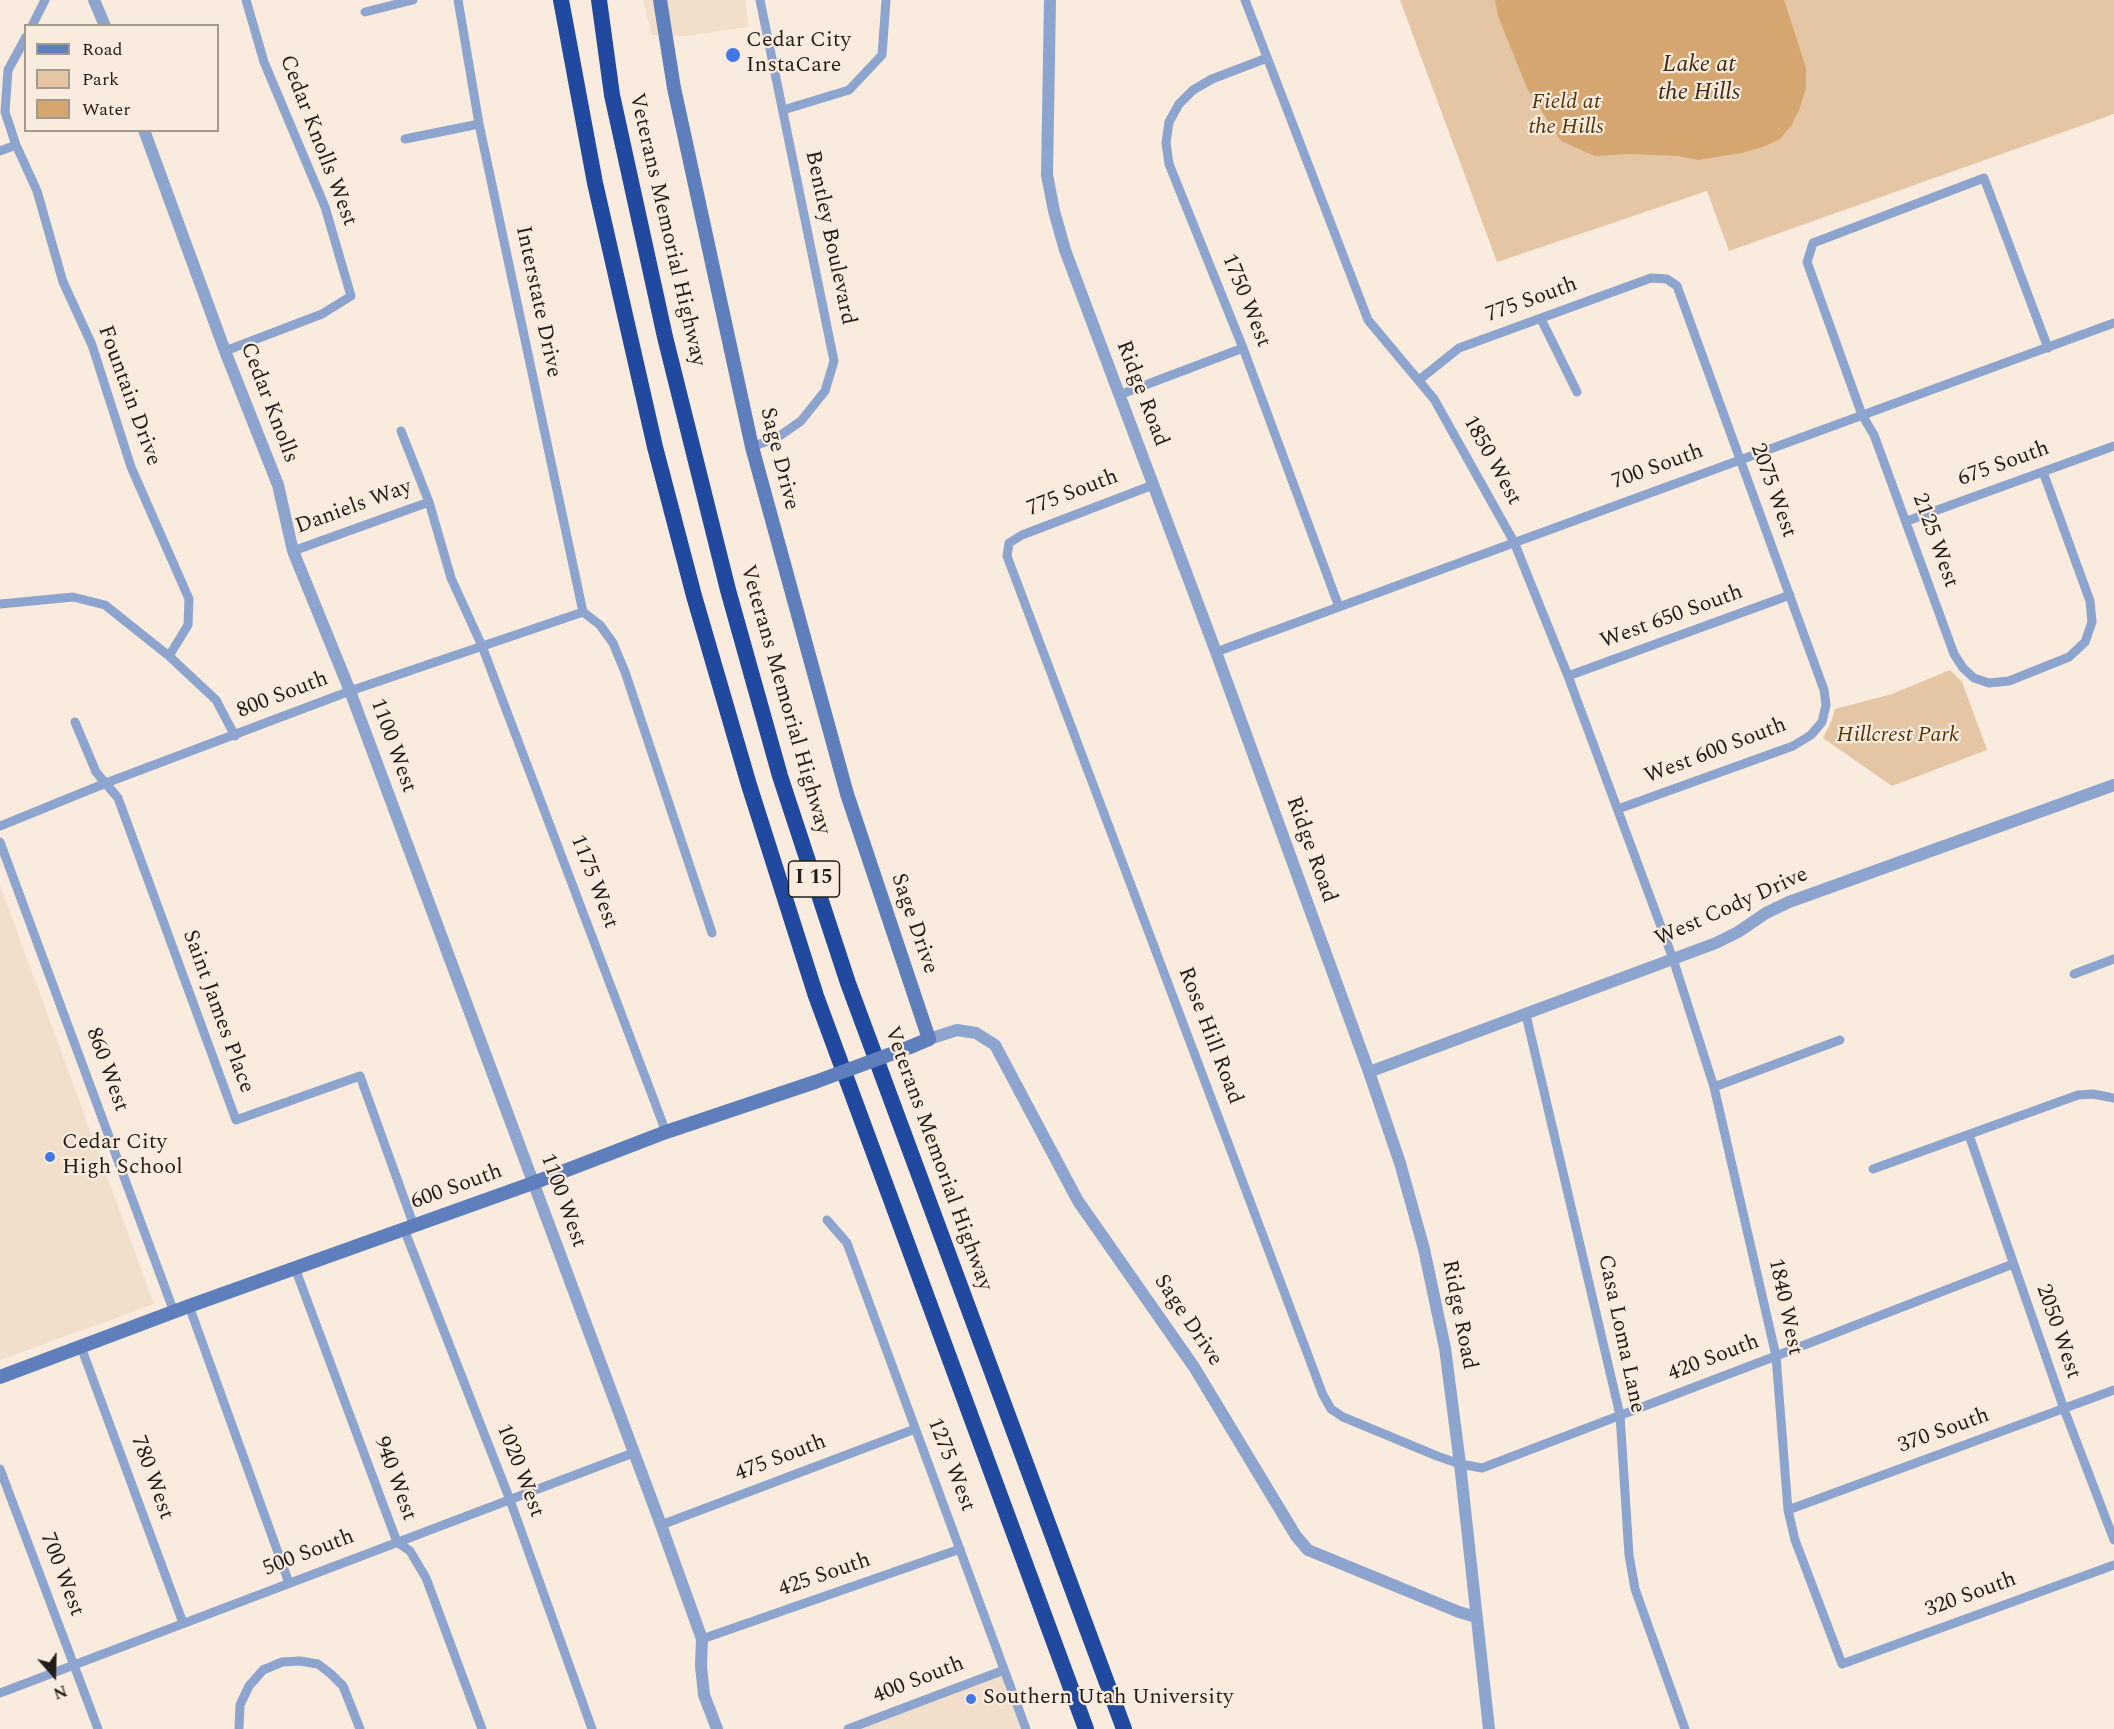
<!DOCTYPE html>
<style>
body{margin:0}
#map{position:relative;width:2114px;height:1729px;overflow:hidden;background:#f9ecde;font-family:Spectral,serif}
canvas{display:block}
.legend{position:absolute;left:24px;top:24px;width:195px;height:108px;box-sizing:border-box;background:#f9ecde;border:2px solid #a39a8f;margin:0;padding:8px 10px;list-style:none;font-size:18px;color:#231e19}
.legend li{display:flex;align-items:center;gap:12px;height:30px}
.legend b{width:30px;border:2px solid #a39a8f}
.north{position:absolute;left:24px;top:1645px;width:60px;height:60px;-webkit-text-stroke:4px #f9ecde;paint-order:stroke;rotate:160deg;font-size:16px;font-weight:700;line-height:24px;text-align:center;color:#231e19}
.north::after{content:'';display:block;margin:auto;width:21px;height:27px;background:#231e19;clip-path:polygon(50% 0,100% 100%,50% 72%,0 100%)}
</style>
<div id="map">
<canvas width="2114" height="1729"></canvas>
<ul class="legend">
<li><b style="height:8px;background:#5f7ebc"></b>Road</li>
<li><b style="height:16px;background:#e4c6a5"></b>Park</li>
<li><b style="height:16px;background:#d5a670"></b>Water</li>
</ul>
<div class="north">N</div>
</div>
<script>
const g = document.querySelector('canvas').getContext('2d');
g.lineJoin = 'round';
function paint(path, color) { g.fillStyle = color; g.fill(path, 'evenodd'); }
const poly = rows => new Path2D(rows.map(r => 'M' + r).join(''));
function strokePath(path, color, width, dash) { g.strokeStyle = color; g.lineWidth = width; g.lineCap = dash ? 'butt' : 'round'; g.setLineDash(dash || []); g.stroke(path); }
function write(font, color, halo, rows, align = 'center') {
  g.font = font + ' Spectral,serif'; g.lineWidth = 4.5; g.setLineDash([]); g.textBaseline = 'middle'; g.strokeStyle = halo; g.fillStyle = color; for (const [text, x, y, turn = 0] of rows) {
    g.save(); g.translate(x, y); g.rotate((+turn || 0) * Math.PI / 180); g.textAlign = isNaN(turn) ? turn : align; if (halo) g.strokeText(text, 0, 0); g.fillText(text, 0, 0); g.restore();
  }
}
paint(poly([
 [643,0,746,0,748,27,686,36,652,35],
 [0,885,154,1304,0,1360],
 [1004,1670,1026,1729,848,1729]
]), '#f1dfcb');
paint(poly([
 [1400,0,2114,0,2114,114,1729,251,1707,191,1497,262],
 [1950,670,1962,682,1987,750,1892,786,1823,738,1831,722,1835,709,1892,694]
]), '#e4c6a5');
paint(poly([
 [1495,0,1784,0,1806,68,1806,88,1799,110,1791,126,1780,139,1763,147,1742,153,1698,160,1678,156,1629,154,1595,156,1561,141,1527,88,1498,16]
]), '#d5a670');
strokePath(poly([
 [458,0,479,124,583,612],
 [1245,0,1368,320,1434,399,1514,542,1568,676,1673,959,1714,1087,1776,1356,1788,1510,1795,1540,1842,1664,2114,1565],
 [365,12,413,0],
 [32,26,45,0],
 [26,37,8,70,5,112,16,145,37,191,63,282,92,345,131,467,189,599,188,625,169,656],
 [1267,58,1212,79,1193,90,1179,104,1169,122,1166,143,1169,164,1243,348,1339,607],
 [783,110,849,90,882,55,886,0],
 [405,139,479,124],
 [0,151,16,145],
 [1541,319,1577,392],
 [225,351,322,314,351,296,325,207,264,62,246,0],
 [1419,380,1459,348,1651,278,1667,279,1677,286,1824,690,1826,705,1822,722,1811,735,1793,746,1618,809],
 [1119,395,1243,348],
 [401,431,429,502,451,578,482,646,666,1132],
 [752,447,778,437,801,421,825,391,834,361,760,0],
 [2043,472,2090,601,2092,622,2085,642,2069,657,2009,681,1989,683,1974,678,1963,668,1954,654,1874,435,1862,415,1807,262,1813,243,1984,178,2048,348],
 [1153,485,1022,535,1009,543,1007,556,1323,1395,1331,1409,1343,1417,1437,1456,1460,1464,1482,1468,1776,1356,2013,1264],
 [1907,521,2114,446],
 [293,551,429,502],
 [0,604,73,597,105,605,169,656,216,700,235,736],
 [583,612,600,625,613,643,625,672,712,933],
 [1216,652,2114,323],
 [1568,676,1790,595],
 [75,722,96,772,118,798,236,1120,360,1076,414,1226],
 [0,826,106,783,350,691,583,612],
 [0,842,174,1312],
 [2074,974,2114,959],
 [1526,1015,1620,1415,1629,1555,1635,1589,1685,1729],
 [1714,1087,1840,1040],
 [1969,1135,2064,1409,2114,1540],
 [1873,1169,2078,1095,2093,1094,2114,1098],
 [827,1220,847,1243,1026,1729],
 [404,1229,510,1500,592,1729],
 [295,1268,397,1542,410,1551,426,1578,482,1729],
 [189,1306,289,1583],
 [81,1347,183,1623],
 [0,1469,98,1729],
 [1788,1510,2114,1390],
 [661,1525,915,1429],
 [702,1639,960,1549],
 [0,1693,633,1453],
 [239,1729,240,1705,249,1686,263,1670,282,1662,300,1661,318,1664,331,1674,343,1686,360,1729],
 [848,1729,1004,1670]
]), '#8da4ce', 9);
strokePath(poly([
 [94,0,105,26],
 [1050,0,1047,175,1054,211,1065,250,1216,652,1369,1072,1400,1163,1424,1249,1445,1348,1460,1464,1489,1729],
 [144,130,225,351,278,485,293,551,350,691,661,1525,702,1639,701,1666,704,1695,717,1729],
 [929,1039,957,1030,976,1033,995,1045,1078,1201,1194,1367,1296,1536,1308,1550,1459,1612,1476,1617],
 [1369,1072,1716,943,1738,932,1766,913,1789,902,2114,785]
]), '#8da4ce', 12);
strokePath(poly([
 [660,0,674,88,752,447,847,794,929,1039,910,1047],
 [0,1377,189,1306,533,1183,666,1132,815,1082]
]), '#5f7ebc', 14);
strokePath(poly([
 [561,0,595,183,655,447,694,596,749,785,816,996,1086,1729],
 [599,0,612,95,665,337,728,590,780,776,848,983,1124,1729]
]), '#2149a0', 16);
strokePath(poly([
 [815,1082,910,1047]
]), '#5f7ebc', 14);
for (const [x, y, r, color] of [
 [733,55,8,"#4277e8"],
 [50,1157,6,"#4277e8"],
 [971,1699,6,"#4277e8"]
]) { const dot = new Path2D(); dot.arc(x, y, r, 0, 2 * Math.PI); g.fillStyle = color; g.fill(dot); strokePath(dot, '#f9ecde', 2); }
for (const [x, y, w] of [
 [814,879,51]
]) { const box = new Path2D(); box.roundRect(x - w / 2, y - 18, w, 36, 4.5); g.fillStyle = '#f9ecde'; g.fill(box); strokePath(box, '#231e19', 1.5); }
write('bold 21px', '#231e19', null, [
 ["I 15",814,879]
]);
write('22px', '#231e19', '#f9ecde', [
 ["Cedar City",746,42],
 ["InstaCare",746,67],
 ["Cedar City",62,1144],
 ["High School",62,1169],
 ["Southern Utah University",983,1699]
], 'left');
write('italic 22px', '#543408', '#f9ecde', [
 ["Field at",1566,104],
 ["the Hills",1566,129],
 ["Hillcrest Park",1898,737]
]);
write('22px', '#231e19', '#f9ecde', [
 ["Cedar Knolls West",317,141,69],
 ["Veterans Memorial Highway",666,230,77],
 ["Bentley Boulevard",829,238,78],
 ["1750 West",1245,301,68],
 ["775 South",1532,301,-20],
 ["Interstate Drive",537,302,78],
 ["Ridge Road",1141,394,69],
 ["Fountain Drive",128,396,70],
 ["Cedar Knolls",268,403,69],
 ["Sage Drive",778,459,76],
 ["1850 West",1491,461,61],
 ["675 South",2004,465,-20],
 ["700 South",1658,468,-20],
 ["2075 West",1772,491,70],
 ["775 South",1073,494,-21],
 ["Daniels Way",354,508,-20],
 ["2125 West",1934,541,70],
 ["West 650 South",1672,618,-20],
 ["800 South",283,696,-21],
 ["Veterans Memorial Highway",784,700,74],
 ["1100 West",392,746,70],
 ["West 600 South",1716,752,-21],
 ["Ridge Road",1310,850,70],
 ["1175 West",593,882,69],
 ["West Cody Drive",1732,908,-24],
 ["Sage Drive",913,924,71],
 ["Saint James Place",217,1012,70],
 ["Rose Hill Road",1209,1036,69],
 ["860 West",106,1070,70],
 ["Veterans Memorial Highway",937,1159,70],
 ["600 South",457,1188,-20],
 ["1100 West",562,1201,70],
 ["1840 West",1784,1307,78],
 ["Ridge Road",1458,1315,79],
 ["Sage Drive",1187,1321,56],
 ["2050 West",2057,1332,71],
 ["Casa Loma Lane",1620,1334,78],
 ["420 South",1714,1359,-21],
 ["370 South",1944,1432,-20],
 ["475 South",781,1459,-21],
 ["1275 West",950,1465,69],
 ["1020 West",519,1471,69],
 ["780 West",151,1478,70],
 ["940 West",394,1479,70],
 ["500 South",309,1554,-21],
 ["700 West",61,1575,69],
 ["425 South",825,1576,-19],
 ["320 South",1971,1596,-20],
 ["400 South",919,1681,-21]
]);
write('italic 24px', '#3e2a12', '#f9ecde', [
 ["Lake at",1699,66],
 ["the Hills",1699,94]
]);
</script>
